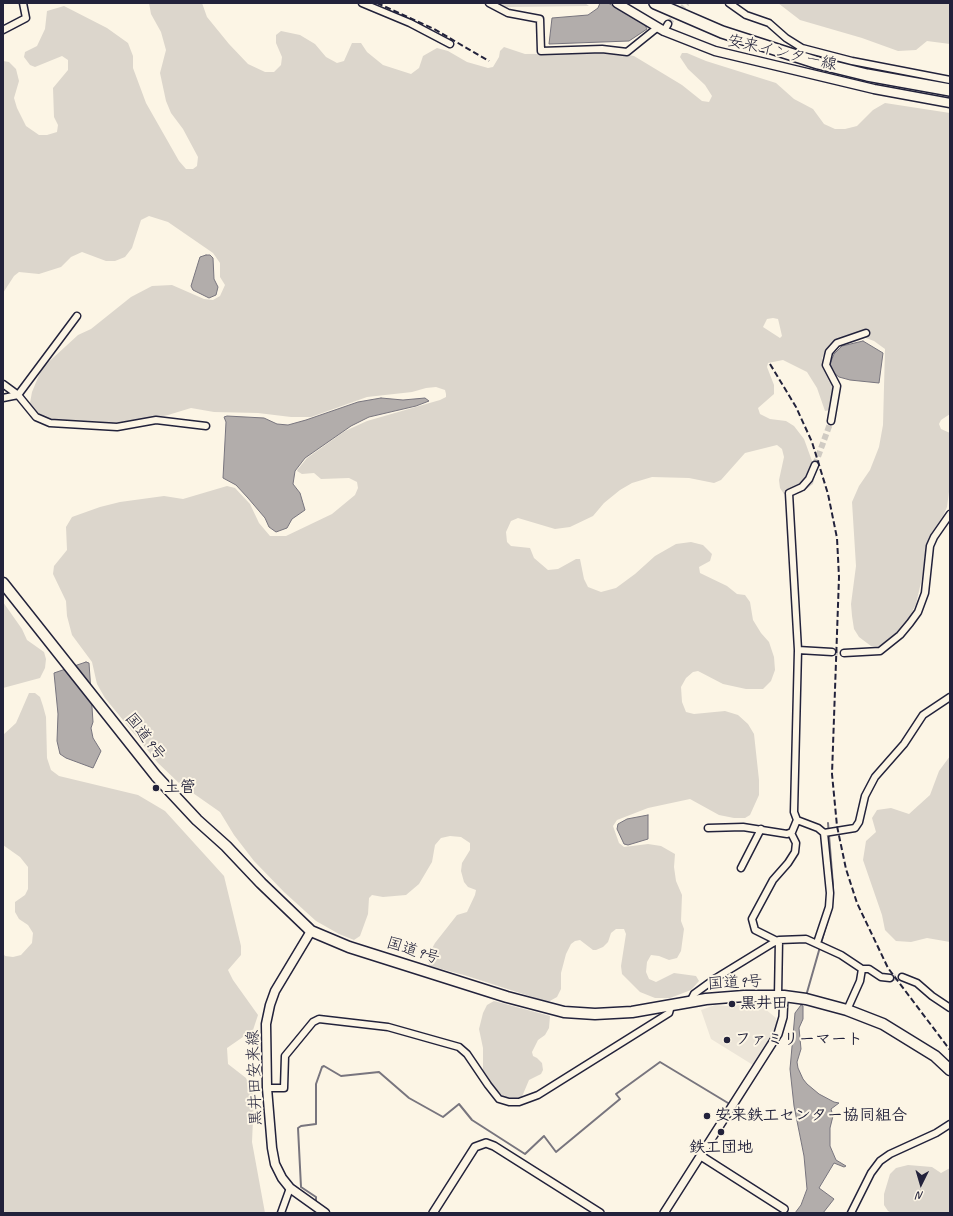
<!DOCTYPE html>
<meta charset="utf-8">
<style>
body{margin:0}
#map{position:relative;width:953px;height:1216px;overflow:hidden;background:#fcf5e5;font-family:Caveat,sans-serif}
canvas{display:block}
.frame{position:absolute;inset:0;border:4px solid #22223b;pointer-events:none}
.north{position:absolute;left:901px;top:1164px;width:40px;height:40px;-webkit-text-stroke:3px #fcf5e5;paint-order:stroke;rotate:185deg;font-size:11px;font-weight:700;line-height:16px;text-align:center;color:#22223b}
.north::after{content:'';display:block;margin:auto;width:14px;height:18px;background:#22223b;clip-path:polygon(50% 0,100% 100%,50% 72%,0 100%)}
</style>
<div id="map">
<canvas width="953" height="1216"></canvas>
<div class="frame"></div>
<div class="north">N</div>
</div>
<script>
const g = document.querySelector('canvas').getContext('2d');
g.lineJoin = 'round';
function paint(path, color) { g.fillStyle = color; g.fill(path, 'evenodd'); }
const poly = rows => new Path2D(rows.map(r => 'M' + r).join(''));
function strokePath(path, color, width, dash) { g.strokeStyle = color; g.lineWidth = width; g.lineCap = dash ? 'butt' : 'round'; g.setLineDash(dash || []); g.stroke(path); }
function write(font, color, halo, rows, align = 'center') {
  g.font = font + ' Caveat,"Klee One",sans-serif'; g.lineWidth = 4; g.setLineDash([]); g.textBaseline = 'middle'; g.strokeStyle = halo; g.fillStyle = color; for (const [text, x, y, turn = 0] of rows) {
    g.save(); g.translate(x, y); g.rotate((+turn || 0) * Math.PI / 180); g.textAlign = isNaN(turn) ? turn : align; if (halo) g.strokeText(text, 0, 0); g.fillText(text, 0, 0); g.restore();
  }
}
paint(poly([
 [759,1002,770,1003,769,1006,764,1008,776,1018,776,1026,773,1035,753,1065,711,1039,701,1010,715,1005,726,1006]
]), '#ece5d8');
paint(poly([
 [149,3,202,3,207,17,229,44,248,64,265,72,274,72,281,65,282,57,276,43,276,35,281,31,300,35,315,44,326,57,337,63,344,61,352,43,361,43,367,52,383,65,411,74,419,68,423,56,437,48,448,51,467,62,488,68,493,67,499,57,500,51,504,47,525,54,618,53,634,56,682,85,702,101,709,102,712,96,705,85,688,69,680,57,682,53,687,53,706,61,776,83,794,99,813,109,824,124,835,129,845,129,857,126,873,110,885,103,950,113,950,414,941,420,939,424,941,429,950,433,950,484,947,507,943,516,932,532,925,555,922,578,916,604,906,624,890,640,879,647,871,646,859,637,854,629,852,616,851,604,856,566,852,502,859,486,870,470,879,447,883,425,885,349,874,341,855,334,845,336,830,345,822,358,824,368,832,384,833,395,830,410,825,411,817,388,807,372,783,360,768,363,767,367,774,385,774,394,758,408,760,414,770,419,786,421,794,426,804,439,812,461,815,475,813,484,801,493,784,494,780,488,779,480,784,457,782,449,777,445,745,453,721,480,714,483,689,478,652,477,632,483,620,490,604,503,593,516,570,527,555,529,518,518,511,521,506,532,507,542,511,546,530,548,534,558,548,570,558,569,576,559,580,559,584,579,588,587,601,592,616,588,635,574,655,556,676,544,691,542,703,545,712,554,710,561,699,567,700,573,727,586,737,594,745,595,750,602,753,620,761,633,769,642,774,657,775,670,771,681,763,689,746,689,723,684,698,671,693,672,686,678,681,687,682,702,686,712,694,714,725,711,738,715,748,724,754,734,759,780,759,795,750,815,745,818,734,818,719,815,690,799,648,808,617,820,613,826,619,843,624,847,648,844,661,846,675,854,674,867,676,881,682,895,681,921,684,929,681,951,677,958,669,960,659,956,651,955,647,962,646,972,649,979,656,982,674,973,696,976,699,981,691,990,670,998,655,998,640,992,622,974,621,966,626,934,624,929,616,929,611,933,608,942,603,947,596,950,593,950,580,940,575,941,571,944,566,954,561,973,561,989,557,997,548,1002,464,975,430,966,427,961,428,956,435,943,457,915,467,912,475,895,476,890,468,887,464,882,461,871,462,863,470,850,470,843,461,837,450,836,441,838,435,845,432,862,419,884,406,895,383,897,372,895,369,898,368,914,360,936,354,940,339,934,316,921,284,892,254,861,234,835,220,812,180,784,158,763,105,698,97,684,92,662,72,635,67,616,66,601,53,574,54,566,67,550,66,527,72,517,100,507,120,502,164,496,183,499,227,486,235,488,250,504,259,523,270,536,286,536,332,514,355,495,358,488,357,482,349,478,321,479,314,473,302,474,297,471,298,469,307,458,345,431,367,421,440,400,446,397,446,394,445,390,436,387,426,388,412,392,367,397,311,417,291,417,258,413,214,412,191,408,168,415,130,423,97,424,52,421,38,416,33,412,30,403,32,392,42,368,78,335,91,329,131,297,152,286,172,285,204,299,213,300,220,296,225,285,220,277,220,263,213,253,168,222,149,216,141,220,132,248,125,257,115,261,106,261,82,252,71,257,61,267,39,274,19,272,14,276,3,293,3,61,9,62,16,69,19,81,14,98,17,108,26,126,39,135,47,135,57,132,58,125,54,117,53,88,68,70,68,60,62,56,35,67,30,65,24,57,25,52,37,46,45,29,47,11,64,6,107,28,128,43,133,56,133,68,146,103,179,161,186,169,193,169,197,166,198,157,183,129,171,113,166,101,160,73,166,50,161,32,151,14],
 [773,318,778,319,779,323,782,336,780,338,763,327,767,319],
 [498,3,585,3,589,6,504,7],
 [778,3,950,3,950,44,927,41,916,50,898,51,862,38,800,20],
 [3,602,22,629,27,640,44,652,46,659,45,668,40,678,3,688],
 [29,693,35,693,40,697,43,706,46,717,47,758,51,770,59,776,138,795,165,811,224,876,241,946,241,955,228,970,233,980,258,1015,253,1030,227,1048,228,1064,246,1078,254,1097,252,1142,265,1213,3,1213,3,953,5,956,13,957,21,955,32,943,33,933,28,925,19,919,15,912,15,902,25,895,28,889,28,867,20,857,3,845,3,735,16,723],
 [950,756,950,942,927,938,911,942,896,941,885,930,882,915,863,860,866,841,876,832,872,818,877,810,891,808,909,814,930,795,939,771],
 [494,1001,550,1016,549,1028,545,1035,538,1040,532,1052,533,1056,537,1058,542,1063,543,1070,541,1074,529,1080,521,1099,506,1099,486,1079,483,1070,483,1048,479,1029,483,1013,487,1005],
 [908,1165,932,1167,941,1173,950,1168,950,1213,892,1213,888,1211,884,1205,884,1194,890,1174,896,1168]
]), '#dcd6cc');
const water = poly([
 [600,3,608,3,644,23,647,29,629,41,549,44,552,18,588,15,598,8,600,3],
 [206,255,210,255,213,258,214,279,218,287,216,295,209,298,193,290,191,286,199,260,200,257,206,255],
 [863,341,883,353,879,383,850,380,839,377,834,373,830,364,834,354,842,346,863,341],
 [381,398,403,400,425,398,429,401,416,406,369,417,351,426,305,458,295,471,293,484,300,493,305,510,292,519,287,528,276,532,269,527,265,518,248,498,236,485,223,478,226,422,224,417,227,416,264,418,277,424,288,425,306,420,358,402,381,398],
 [86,662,89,663,93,722,91,728,93,738,101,751,93,768,66,758,60,754,57,741,58,714,54,673,86,662],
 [648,815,648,839,628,845,624,844,617,829,618,824,627,819,648,815],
 [801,1005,803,1006,803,1019,799,1028,801,1049,797,1062,798,1068,803,1079,807,1084,819,1094,834,1102,839,1103,831,1109,833,1116,830,1128,830,1146,836,1160,846,1166,844,1167,834,1163,819,1188,834,1199,823,1213,795,1213,801,1205,807,1189,804,1156,794,1106,790,1069,795,1013,801,1005]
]);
paint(water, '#b2adab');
strokePath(water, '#78757e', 1);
strokePath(poly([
 [828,823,833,885,832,906],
 [806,996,830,912],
 [316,1203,316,1197,301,1187,298,1128,301,1126,316,1124,316,1084,322,1067,324,1066,341,1076,379,1072,409,1098,443,1117,459,1104,472,1120,525,1154,544,1136,556,1152,620,1099,616,1094,660,1062,728,1103]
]), '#78757e', 2);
strokePath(poly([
 [668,24,687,3],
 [815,465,831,421],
 [832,652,844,653],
 [890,978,902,977]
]), '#d0cbc3', 6, [6, 3]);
const minor = poly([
 [362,3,410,23,450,44],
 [489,3,508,13,540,19,541,51,602,49,627,52,658,27],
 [729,3,746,15,769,23,786,38,802,48,852,61,950,80],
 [3,30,26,18,23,3],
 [664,31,668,24],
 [3,384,18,395,36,417,50,423,117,427,156,420,206,426],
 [3,398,18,395,77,316],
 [831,421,837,386,826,365,829,352,837,343,866,333],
 [815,465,809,479,802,487,789,493,798,650,794,812,797,820,818,828,824,833,855,828,859,822,865,796,875,777,904,744,923,715,950,697],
 [798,650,832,652],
 [844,653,880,651,900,635,910,623,918,612,925,593,930,546,934,537,950,514],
 [708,828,743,827,787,834,792,832,797,820],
 [741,868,761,829],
 [777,941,755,930,752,919,773,880,788,863,795,852,796,843,791,833],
 [817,943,829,907,830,893,824,833],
 [862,969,869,969,881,977,890,978],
 [902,977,917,983,932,996,950,1008],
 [778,996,779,940],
 [690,1002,694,994,716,978,773,943,779,940,806,939,841,955,862,969,860,981,847,1010],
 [267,1088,284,1088,285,1056,313,1022,319,1019,388,1027,459,1047,467,1054,488,1085,499,1099,509,1102,519,1102,538,1095,669,1013,671,1006],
 [281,1213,290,1188],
 [851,1213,871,1173,880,1161,890,1154,936,1133,950,1124]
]);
const tertiary = poly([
 [701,1156,784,1209],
 [433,1213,475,1147,486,1143,494,1146,600,1213],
 [664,1213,778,1034,783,1017,784,996]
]);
const secondary = poly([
 [617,3,664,31,715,51,874,89,950,103],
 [311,931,275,991,270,1005,266,1024,267,1088,272,1148,275,1164,282,1178,290,1188,325,1213]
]);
const trunk = poly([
 [3,583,156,776,197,820,226,846,261,883,311,931,349,947,507,997,564,1012,595,1014,632,1012,706,999,744,996,784,996,806,999,847,1010,883,1024,935,1056,950,1070]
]);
const motorway = poly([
 [655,3,722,32,818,63,867,75,950,90]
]);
strokePath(minor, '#22223b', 9);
strokePath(tertiary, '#22223b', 10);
strokePath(secondary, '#22223b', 11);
strokePath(trunk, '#22223b', 13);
strokePath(motorway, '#22223b', 14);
strokePath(minor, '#fcf5e5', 6);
strokePath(tertiary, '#fcf5e5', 7);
strokePath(secondary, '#fcf5e5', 8);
strokePath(trunk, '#fcf5e5', 10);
strokePath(motorway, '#fcf5e5', 11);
strokePath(poly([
 [377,3,434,29,489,61],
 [770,364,796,407,812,442,828,494,837,538,839,577,832,774,837,826,846,869,857,903,888,968,950,1050]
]), '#22223b', 2, [6, 3]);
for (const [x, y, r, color] of [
 [156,788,4,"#22223b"],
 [732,1004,4,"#22223b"],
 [727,1040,4,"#22223b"],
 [707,1116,4,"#22223b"],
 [721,1132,4,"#22223b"]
]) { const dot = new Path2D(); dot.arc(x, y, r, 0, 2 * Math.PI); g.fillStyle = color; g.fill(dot); strokePath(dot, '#fcf5e5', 1.5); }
write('16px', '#22223b', '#fcf5e5', [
 ["安来インター線",782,53,13],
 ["国道9号",145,737,52],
 ["国道9号",413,951,18],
 ["国道9号",735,983,-3],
 ["黒井田安来線",255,1078,-92]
]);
write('bold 16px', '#22223b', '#fcf5e5', [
 ["土管",164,788],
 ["黒井田",740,1004],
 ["ファミリーマート",735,1040],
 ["安来鉄工センター協同組合",715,1116],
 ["鉄工団地",721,1148,"center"]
], 'left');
</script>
